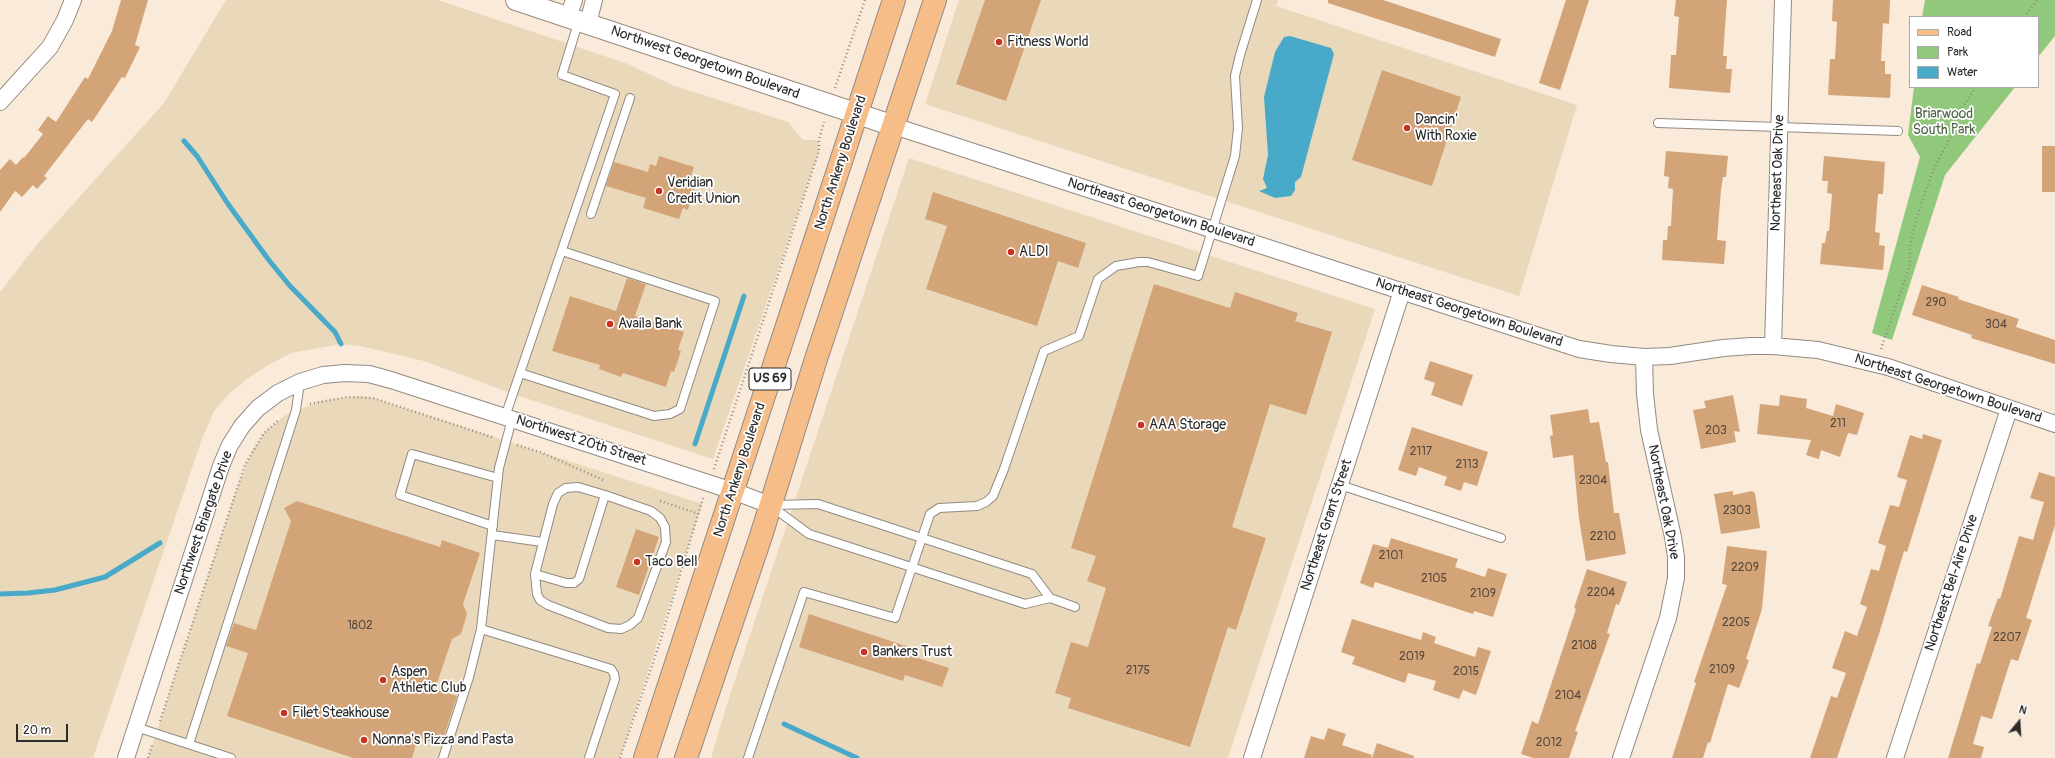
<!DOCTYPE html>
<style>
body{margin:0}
#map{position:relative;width:2055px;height:758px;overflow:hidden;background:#f9eada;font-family:Pangolin,sans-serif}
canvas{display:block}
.legend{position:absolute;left:1909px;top:16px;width:130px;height:72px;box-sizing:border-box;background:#fff;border:1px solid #aaa;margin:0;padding:5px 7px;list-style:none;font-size:12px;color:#2b2b2b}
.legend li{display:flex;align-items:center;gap:8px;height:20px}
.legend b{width:20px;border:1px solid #aaa}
.north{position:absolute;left:1999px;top:702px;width:40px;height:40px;-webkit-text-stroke:3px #fff;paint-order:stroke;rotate:18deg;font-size:11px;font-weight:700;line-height:16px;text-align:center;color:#2b2b2b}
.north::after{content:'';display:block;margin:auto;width:14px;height:18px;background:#2b2b2b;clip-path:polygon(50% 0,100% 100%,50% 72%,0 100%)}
.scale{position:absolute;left:16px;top:724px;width:52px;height:18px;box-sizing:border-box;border:2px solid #2b2b2b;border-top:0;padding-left:5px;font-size:12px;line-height:14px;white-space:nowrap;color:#2b2b2b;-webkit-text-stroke:3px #fff;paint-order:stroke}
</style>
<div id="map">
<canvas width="2055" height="758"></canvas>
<ul class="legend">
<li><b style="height:5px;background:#f7bd88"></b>Road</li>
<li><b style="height:11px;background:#91c97c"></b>Park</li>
<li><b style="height:11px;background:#49a9c8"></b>Water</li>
</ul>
<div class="north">N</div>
<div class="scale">20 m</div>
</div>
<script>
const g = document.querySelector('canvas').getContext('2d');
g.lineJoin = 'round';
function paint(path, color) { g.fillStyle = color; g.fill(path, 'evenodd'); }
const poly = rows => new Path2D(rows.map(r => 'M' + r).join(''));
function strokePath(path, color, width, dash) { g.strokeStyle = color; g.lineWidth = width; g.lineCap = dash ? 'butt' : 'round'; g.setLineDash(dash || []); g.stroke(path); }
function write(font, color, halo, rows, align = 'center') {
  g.font = font + ' Pangolin,sans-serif'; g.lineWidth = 3.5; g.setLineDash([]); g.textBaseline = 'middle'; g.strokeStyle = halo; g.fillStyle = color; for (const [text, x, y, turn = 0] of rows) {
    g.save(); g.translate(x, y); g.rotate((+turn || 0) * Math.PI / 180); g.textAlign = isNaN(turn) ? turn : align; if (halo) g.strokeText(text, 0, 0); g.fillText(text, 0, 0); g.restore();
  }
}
paint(poly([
 [226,0,438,0,628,64,672,85,788,122,803,140,819,140,819,151,713,459,513,394,424,361,360,346,340,344,291,353,270,364,247,379,230,393,214,411,202,439,93,758,0,758,0,292,39,242,164,103],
 [959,0,1278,0,1276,6,1577,105,1519,296,925,104],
 [909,158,1375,309,1228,758,711,758,726,707],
 [359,396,373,398,702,504,620,758,148,758,236,491,252,451,264,433,284,416,320,401]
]), '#e9d9ba');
paint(poly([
 [1925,0,2055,0,2055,36,2038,57,2038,17,1922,17],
 [1914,87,2015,87,1945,175,1892,340,1872,333,1920,157,1908,135]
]), '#91c97c');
paint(poly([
 [1290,36,1331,48,1334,54,1301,177,1295,182,1295,190,1291,196,1275,198,1259,191,1267,188,1263,179,1268,155,1264,97,1275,52,1284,37]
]), '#49a9c8');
strokePath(poly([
 [184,141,197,156,228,204,268,259,290,286,335,332,341,344],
 [695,444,744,296],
 [0,594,28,593,55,590,105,577,160,543],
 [784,724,857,758]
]), '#49a9c8', 5);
paint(poly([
 [121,0,148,0,135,45,140,47,125,78,122,77,92,122,88,119,44,176,47,178,37,189,33,185,22,197,15,191,0,212,0,170,10,159,16,165,23,157,24,158,43,134,38,130,48,116,56,122,85,77,88,79,112,31],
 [985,0,1041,0,1006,101,956,84],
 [1328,0,1383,0,1501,39,1495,57,1328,3],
 [1566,0,1589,0,1560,90,1539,83],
 [1676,0,1727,0,1723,56,1727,56,1726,69,1732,69,1730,93,1669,88,1671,55,1676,55,1679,17,1674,16],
 [1833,0,1890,0,1889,24,1883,23,1881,61,1885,61,1885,74,1891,74,1890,98,1828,95,1830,59,1835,59,1837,22,1832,21],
 [1382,70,1461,97,1432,186,1352,160],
 [2042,146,2055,146,2055,192,2042,192],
 [1666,151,1728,156,1726,177,1723,177,1721,190,1717,240,1726,241,1724,264,1662,260,1663,240,1667,240,1668,226,1671,226,1673,189,1668,188,1669,177,1664,176],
 [659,156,694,167,690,179,697,181,688,210,683,208,679,219,643,208,646,198,606,186,614,162,648,172,650,164,656,166],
 [1824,156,1885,162,1883,194,1878,194,1875,232,1880,233,1879,245,1885,246,1883,270,1820,264,1822,243,1825,243,1827,231,1829,231,1832,194,1827,193,1828,181,1822,181],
 [933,192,1086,243,1078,268,1058,261,1037,326,926,289,947,226,925,219],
 [627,278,646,284,635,316,684,332,678,350,681,351,674,372,671,371,666,387,623,373,621,377,599,369,600,365,552,351,570,296,616,311],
 [1154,284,1230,308,1235,292,1298,313,1295,321,1332,332,1306,415,1270,404,1232,527,1266,538,1236,630,1228,627,1190,747,1068,708,1071,698,1055,693,1071,642,1088,647,1106,588,1087,581,1096,556,1071,548],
 [1922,285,1959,297,1958,299,2019,319,2016,327,2055,340,2055,364,1971,338,1972,335,1912,315],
 [1430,361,1473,375,1462,406,1431,395,1435,383,1424,379],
 [1733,395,1740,432,1734,431,1736,442,1701,449,1693,410,1706,408,1704,401],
 [1780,395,1807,399,1806,408,1833,416,1836,404,1864,413,1857,435,1848,433,1840,457,1821,450,1819,459,1806,455,1811,440,1757,434,1760,404,1779,406],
 [1588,409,1590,423,1599,422,1606,462,1608,462,1614,513,1619,513,1626,554,1586,561,1579,519,1573,455,1553,458,1550,436,1553,435,1550,415],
 [1412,427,1488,452,1477,486,1464,482,1461,491,1444,485,1447,477,1419,467,1416,476,1398,470],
 [1923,434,1942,440,1907,552,1904,551,1879,634,1837,758,1810,758,1831,696,1837,698,1846,673,1832,668,1845,631,1857,636,1867,607,1860,604,1871,569,1879,571,1886,546,1878,543,1890,505,1899,507,1907,480,1897,477,1910,435,1922,439],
 [2039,472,2055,477,2055,525,2026,618,2032,620,2018,661,2011,659,1992,719,1981,716,1973,744,1984,747,1981,758,1948,758,1977,663,1980,664,1992,627,1988,626,1998,598,2000,599,2019,536,2033,540,2044,502,2030,498],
 [1733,491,1733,495,1752,491,1755,493,1760,528,1721,534,1714,494],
 [297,501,440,547,442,540,480,553,463,604,467,614,461,634,452,639,435,689,457,696,441,745,418,738,412,758,353,758,227,716,248,653,226,646,234,623,256,630,291,521,284,508],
 [636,529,659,537,639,595,616,587],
 [1391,538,1458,559,1455,567,1485,577,1488,568,1507,574,1493,617,1474,611,1473,614,1375,582,1373,588,1360,583,1373,544,1388,548],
 [1727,546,1767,551,1762,609,1746,659,1749,660,1739,688,1728,684,1710,743,1708,742,1703,758,1672,758,1696,683,1694,682,1727,585,1722,584],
 [1587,569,1627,582,1619,605,1616,604,1607,633,1610,634,1575,731,1578,732,1569,758,1533,758,1521,754,1532,721,1538,724,1576,609,1574,608],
 [809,614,915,649,912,656,949,668,942,687,905,675,903,681,799,647],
 [1352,619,1421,640,1423,632,1436,637,1434,643,1475,657,1478,647,1491,651,1476,695,1463,690,1459,699,1433,690,1436,681,1408,673,1405,683,1352,664,1355,657,1341,652],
 [1328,728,1346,734,1342,745,1372,755,1371,758,1304,758,1311,736,1324,740],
 [1377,743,1414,756,1414,758,1372,758]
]), '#d4a479');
const service = poly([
 [1658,123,1898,131],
 [591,214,630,98],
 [520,373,654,416,670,414,680,409,715,301,562,251],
 [505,417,615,94,562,75,579,20],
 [1340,485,1501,538],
 [773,505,818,504,1032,574,1050,598,1075,607],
 [771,506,809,534,828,540,1025,604,1050,598],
 [493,526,400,495,412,454,498,478],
 [492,535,542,542],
 [535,574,537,594,540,600,548,605,608,628,621,629,630,625,638,618,666,542,665,527,660,518,651,511,605,495,578,487,566,488,558,493,553,504,535,574,566,583,574,583,579,579,605,495],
 [481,629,611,669,614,674,615,679,589,758],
 [136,727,231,758],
 [189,744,296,410,300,382],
 [443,758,469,677,481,629,499,468,512,419],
 [748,758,804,592,895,618,930,514,939,508,977,506,986,502,993,496,1004,469,1044,351,1079,336,1098,279,1116,266,1139,262,1148,262,1198,276,1235,156,1238,128,1235,76,1240,55,1257,0]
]);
const minor = poly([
 [568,17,574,0],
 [588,23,594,0],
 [0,102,50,47,65,20,73,0],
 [894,126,1579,349,1611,354,1644,357,1670,356,1723,348,1751,346,1773,346,1818,350,1888,367,2055,424],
 [1773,346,1783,0],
 [126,758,221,466,230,445,242,426,258,408,278,393,300,382,323,375,345,373,369,374,391,380,733,491,770,505],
 [1252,758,1402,291],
 [1621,758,1668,618,1676,578,1676,557,1673,537,1649,430,1645,394,1644,357],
 [1895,758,2009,409]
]);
const tertiary = poly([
 [516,0,894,126]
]);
const primary = poly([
 [645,758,894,0],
 [686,758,761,536,816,359,935,0]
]);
strokePath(service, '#928a82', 10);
strokePath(minor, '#928a82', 18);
strokePath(tertiary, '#928a82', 22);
strokePath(primary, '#928a82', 24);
strokePath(poly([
 [2024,17,2037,0],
 [835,88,865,0],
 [1881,349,1910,265,1910,245,1913,231,1923,198,1935,166,1955,129,1962,108,1976,87],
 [310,404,347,397,373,398,495,438],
 [517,445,540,452,603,480],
 [714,469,819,151,819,140,824,122],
 [660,501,699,514],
 [160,721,245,465,264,433,279,420],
 [148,758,152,745],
 [620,758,658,648,703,498]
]), '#928a82', 2.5, [1, 3]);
strokePath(service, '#fff', 8);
strokePath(minor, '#fff', 16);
strokePath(tertiary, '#fff', 20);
strokePath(primary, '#f7bd88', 22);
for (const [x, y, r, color] of [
 [999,42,4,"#c8321e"],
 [1407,128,4,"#c8321e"],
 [659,191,4,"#c8321e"],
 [1011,252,4,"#c8321e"],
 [610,324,4,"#c8321e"],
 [1141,425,4,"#c8321e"],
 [637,562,4,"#c8321e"],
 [864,652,4,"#c8321e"],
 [383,680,4,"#c8321e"],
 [284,713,4,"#c8321e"],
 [364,740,4,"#c8321e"]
]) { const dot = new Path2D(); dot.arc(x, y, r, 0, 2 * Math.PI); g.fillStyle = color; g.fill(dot); strokePath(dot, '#fff', 1.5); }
write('12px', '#55493e', null, [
 ["290",1936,303],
 ["304",1996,325],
 ["211",1838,424],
 ["203",1716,431],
 ["2117",1421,452],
 ["2113",1467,465],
 ["2304",1593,481],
 ["2303",1737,511],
 ["2210",1603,537],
 ["2101",1391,556],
 ["2209",1745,568],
 ["2105",1434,579],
 ["2204",1601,593],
 ["2109",1483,594],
 ["2205",1736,623],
 ["1802",360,626],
 ["2207",2007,638],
 ["2108",1584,646],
 ["2019",1412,657],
 ["2109",1722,670],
 ["2175",1138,671],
 ["2015",1466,672],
 ["2104",1568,696],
 ["2012",1549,743]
]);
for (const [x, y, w] of [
 [770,379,42]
]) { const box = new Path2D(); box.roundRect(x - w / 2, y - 11, w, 22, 3); g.fillStyle = '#fff'; g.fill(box); strokePath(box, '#2b2b2b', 1); }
write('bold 13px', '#2b2b2b', null, [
 ["US 69",770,379]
]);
write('14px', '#2b2b2b', '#fff', [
 ["Fitness World",1007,42],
 ["Dancin'",1415,120],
 ["With Roxie",1415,136],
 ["Veridian",667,183],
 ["Credit Union",667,199],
 ["ALDI",1019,252],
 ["Availa Bank",618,324],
 ["AAA Storage",1149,425],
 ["Taco Bell",645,562],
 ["Bankers Trust",872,652],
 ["Aspen",391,672],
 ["Athletic Club",391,688],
 ["Filet Steakhouse",292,713],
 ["Nonna's Pizza and Pasta",372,740]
], 'left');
write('14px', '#2b2b2b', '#fff', [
 ["Northwest Georgetown Boulevard",705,63,19],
 ["North Ankeny Boulevard",841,163,-72],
 ["Northeast Oak Drive",1778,173,-88],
 ["Northeast Georgetown Boulevard",1161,213,18],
 ["Northeast Georgetown Boulevard",1469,313,18],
 ["Northeast Georgetown Boulevard",1948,389,18],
 ["Northwest 20th Street",581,441,18],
 ["North Ankeny Boulevard",740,470,-72],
 ["Northeast Oak Drive",1663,502,79],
 ["Northwest Briargate Drive",204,523,-71],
 ["Northeast Grant Street",1327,525,-72],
 ["Northeast Bel-Aire Drive",1952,583,-72]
]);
write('14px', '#4f6247', '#fff', [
 ["Briarwood",1944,114],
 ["South Park",1944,130]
]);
</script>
